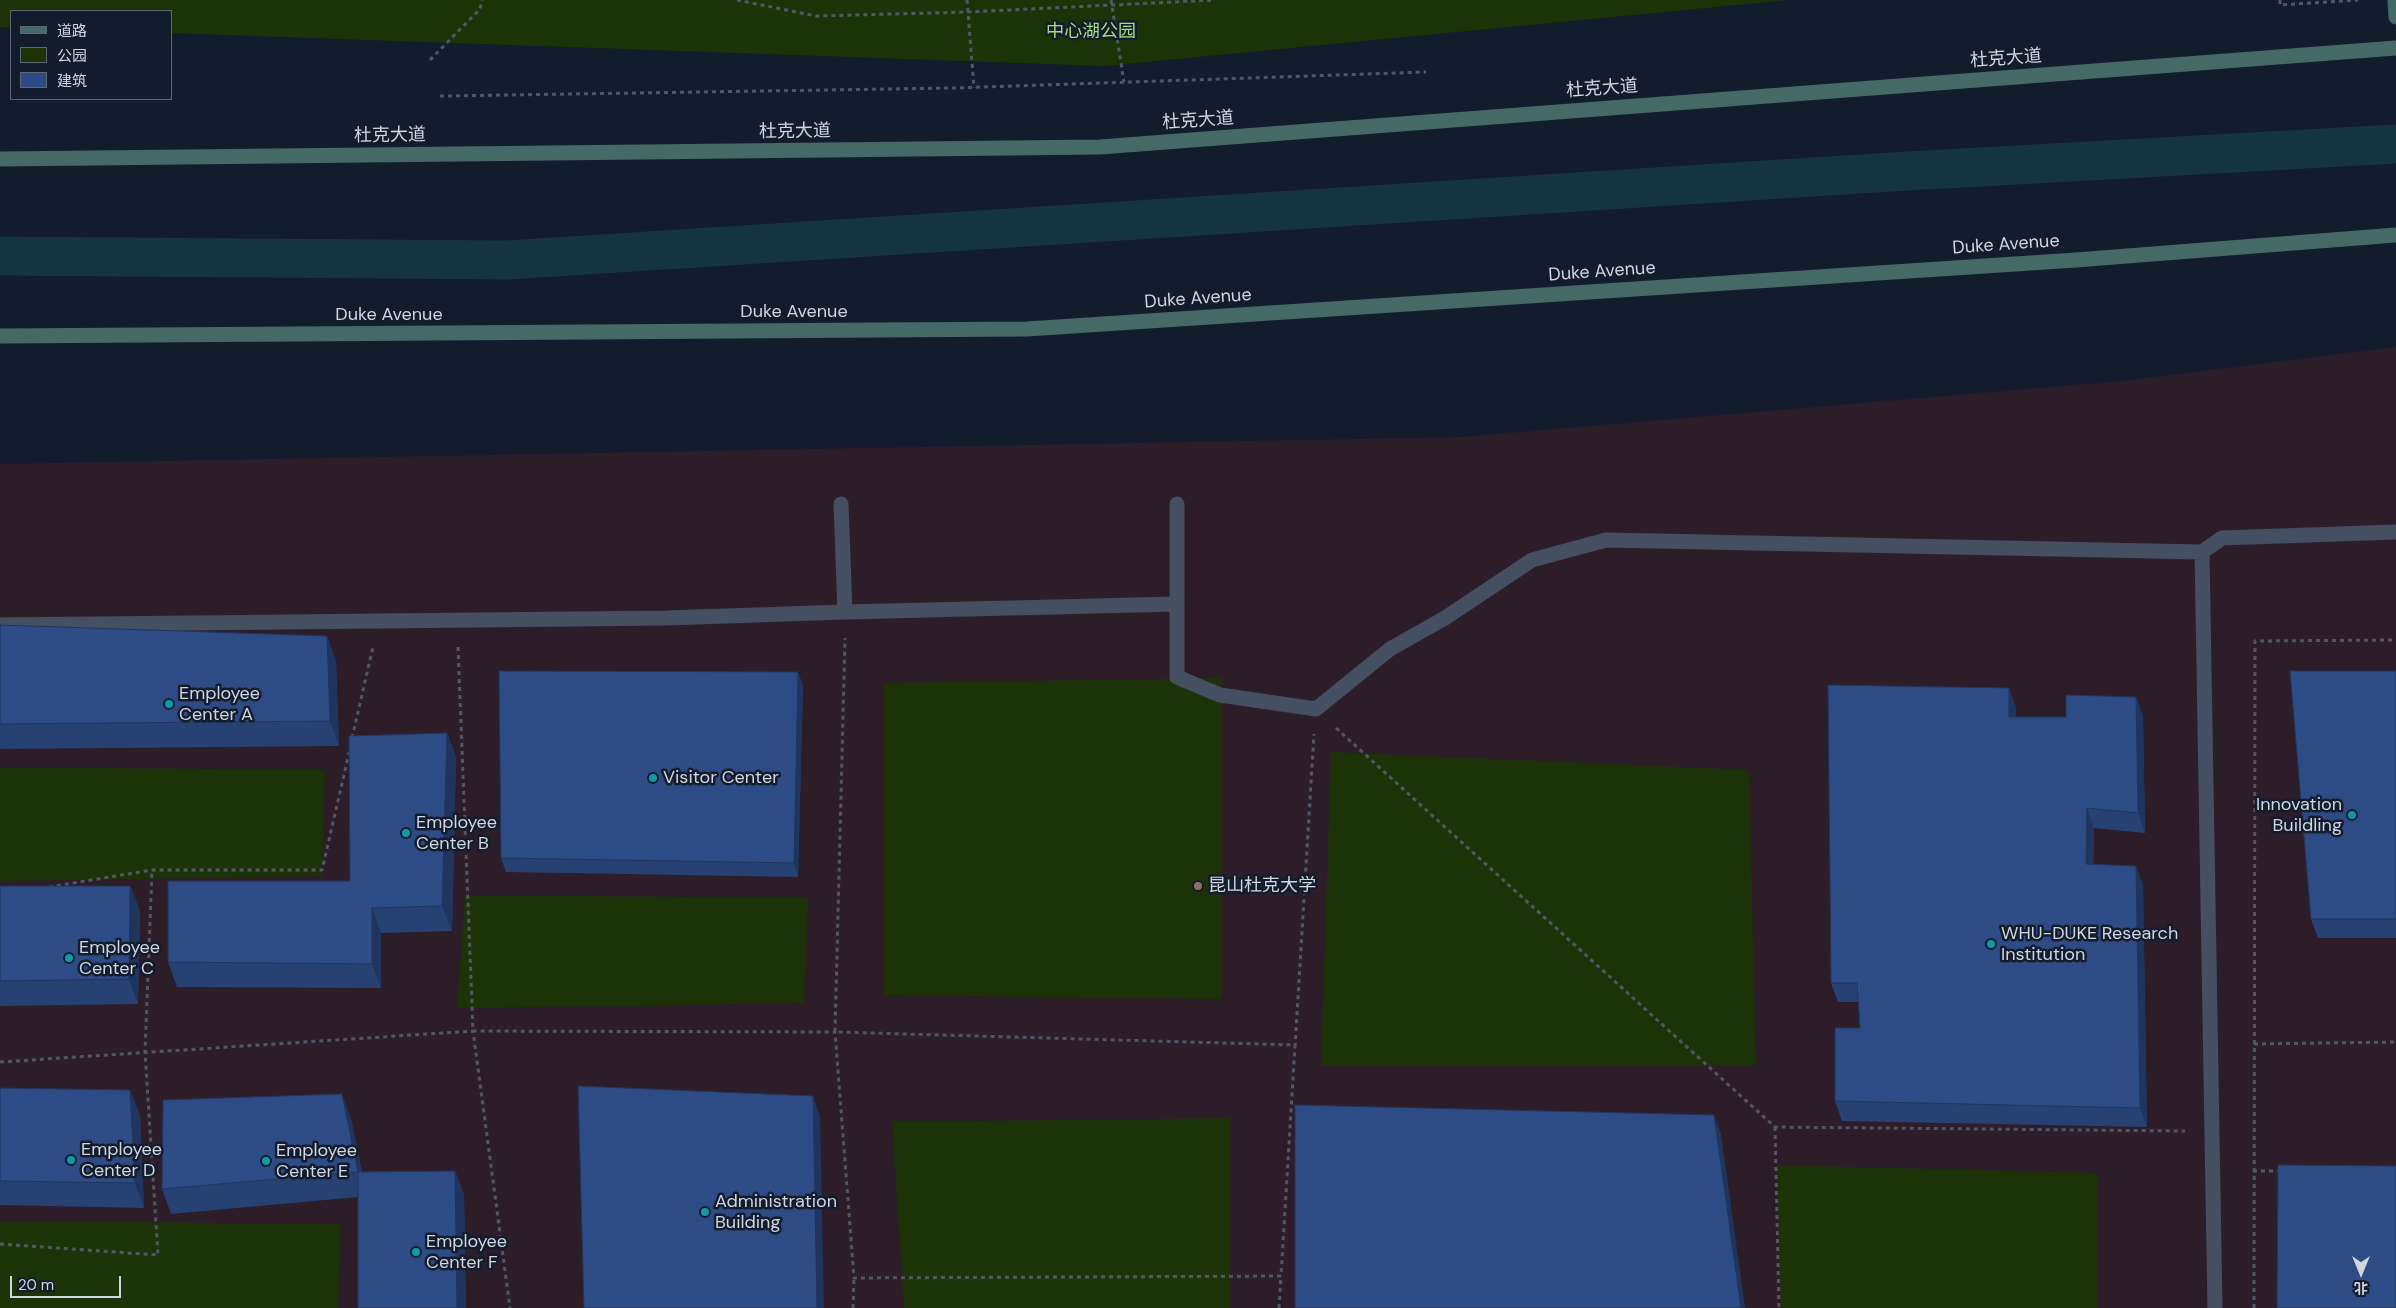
<!DOCTYPE html>
<meta charset="utf-8">
<style>
body{margin:0}
#map{position:relative;width:2396px;height:1308px;overflow:hidden;background:#131c2c;font-family:"DM Sans","Noto Sans SC",sans-serif}
canvas{display:block}
.legend{position:absolute;left:10px;top:10px;width:162px;height:90px;box-sizing:border-box;background:#131c2c;border:1px solid #5e6674;margin:0;padding:6px 9px;list-style:none;font-size:15px;color:#cfd5e1}
.legend li{display:flex;align-items:center;gap:10px;height:25px}
.legend b{width:25px;border:1px solid #5e6674}
.north{position:absolute;left:2336px;top:1248px;width:50px;height:50px;-webkit-text-stroke:4px #131c2c;paint-order:stroke;rotate:180deg;font-size:14px;font-weight:700;line-height:20px;text-align:center;color:#cfd5e1}
.north::after{content:'';display:block;margin:auto;width:18px;height:22px;background:#cfd5e1;clip-path:polygon(50% 0,100% 100%,50% 72%,0 100%)}
.scale{position:absolute;left:10px;top:1276px;width:111px;height:22px;box-sizing:border-box;border:2px solid #cfd5e1;border-top:0;padding-left:6px;font-size:15px;line-height:18px;white-space:nowrap;color:#cfd5e1;-webkit-text-stroke:4px #131c2c;paint-order:stroke}
</style>
<div id="map">
<canvas width="2396" height="1308"></canvas>
<ul class="legend">
<li><b style="height:6px;background:#446a65"></b>道路</li>
<li><b style="height:14px;background:#1c3307"></b>公园</li>
<li><b style="height:14px;background:#2d4c86"></b>建筑</li>
</ul>
<div class="north">北</div>
<div class="scale">20 m</div>
</div>
<script>
const g = document.querySelector('canvas').getContext('2d');
g.lineJoin = 'round';
function paint(path, color) { g.fillStyle = color; g.fill(path, 'evenodd'); }
const poly = rows => new Path2D(rows.map(r => 'M' + r).join(''));
function strokePath(path, color, width, dash) { g.strokeStyle = color; g.lineWidth = width; g.lineCap = dash ? 'butt' : 'round'; g.setLineDash(dash || []); g.stroke(path); }
function write(font, color, halo, rows, align = 'center') {
  g.font = font + ' "DM Sans","Noto Sans SC",sans-serif'; g.lineWidth = 5; g.setLineDash([]); g.textBaseline = 'middle'; g.strokeStyle = halo; g.fillStyle = color; for (const [text, x, y, turn = 0] of rows) {
    g.save(); g.translate(x, y); g.rotate((+turn || 0) * Math.PI / 180); g.textAlign = isNaN(turn) ? turn : align; if (halo) g.strokeText(text, 0, 0); g.fillText(text, 0, 0); g.restore();
  }
}
paint(poly([
 [2396,347,2396,1308,0,1308,0,464,1461,437,2122,381]
]), '#2c1d29');
paint(poly([
 [0,0,1789,0,1104,66,171,33,171,11,11,11,11,28,0,27],
 [1222,678,1222,999,884,995,884,683],
 [1331,752,1749,770,1756,1066,1321,1066],
 [0,767,325,770,322,876,0,881],
 [465,895,808,898,804,1003,457,1008],
 [1230,1118,1230,1308,904,1308,892,1122],
 [1777,1165,2097,1173,2097,1308,1781,1308],
 [0,1221,341,1224,338,1308,0,1308]
]), '#1c3307');
strokePath(poly([
 [0,256,507,260,1907,171,2396,144]
]), '#14353e', 39);
strokePath(poly([
 [737,0,816,16,968,12,1215,0],
 [967,0,974,88],
 [1111,0,1124,82],
 [2280,0,2280,5,2358,0],
 [430,60,480,9,482,0],
 [440,96,954,88,1426,72],
 [458,647,473,1031,835,1032,854,1278,1281,1276,1295,1045,835,1032,845,638],
 [1336,728,1775,1127,2185,1131],
 [352,738,373,647],
 [49,887,152,870,322,870,350,749],
 [2254,1044,2396,1042],
 [1295,1047,1314,734],
 [0,1062,473,1031,510,1308],
 [1775,1127,1779,1308],
 [2253,1171,2280,1171],
 [0,1244,158,1255,145,1052,152,870],
 [853,1308,854,1278],
 [1279,1308,1281,1276],
 [2254,1308,2255,641,2396,640]
]), '#505867', 3, [4, 4]);
strokePath(poly([
 [1177,504,1177,677,1220,695,1316,709,1390,649,1445,618,1532,560,1606,540,2202,552],
 [845,612,1177,604],
 [0,625,666,618,845,612,841,504],
 [2215,1308,2202,552,2222,538,2396,532]
]), '#444f62', 15);
strokePath(poly([
 [2395,0,2396,17],
 [0,159,1100,147,2396,48],
 [0,336,1027,329,2076,260,2396,235]
]), '#446a65', 15);
paint(poly([
 [0,625,336,661,339,746,0,749],
 [2396,671,2396,938,2318,938,2311,919],
 [803,685,798,877,506,872,501,858],
 [2136,697,2143,716,2145,833,2094,828,2093,864,2143,885,2147,1127,1842,1121,1835,1101,1860,1028,1859,1002,1838,1002,1831,983,2016,707,2016,717,2066,717],
 [447,733,456,757,452,931,381,933,381,988,177,987,168,962,350,881],
 [0,886,130,886,140,911,138,1004,0,1006],
 [0,1088,140,1114,144,1208,0,1205],
 [351,1119,362,1172,455,1171,464,1195,466,1308,358,1308,358,1197,171,1214,162,1189]
]), '#274173');
paint(poly([
 [327,636,336,661,339,746,330,721],
 [798,672,803,685,798,877,794,863],
 [2009,688,2016,707,2016,736,2009,717],
 [2136,697,2143,716,2145,833,2138,813],
 [447,733,456,757,452,931,442,906],
 [2087,808,2094,828,2093,883,2086,864],
 [2136,866,2143,885,2147,1127,2140,1108],
 [130,886,140,911,138,1004,129,979],
 [372,908,381,933,381,988,372,964],
 [130,1090,140,1114,144,1208,135,1183],
 [342,1094,351,1119,367,1197,358,1172],
 [813,1096,820,1116,824,1308,817,1308],
 [1714,1115,1721,1134,1745,1308,1741,1308],
 [455,1171,464,1195,466,1308,457,1308]
]), '#20355e');
const building = poly([
 [0,625,327,636,330,721,0,724,0,625],
 [499,671,798,672,794,863,501,858,499,671],
 [2290,671,2396,671,2396,919,2311,919,2290,671],
 [1828,685,2009,688,2009,717,2066,717,2066,695,2136,697,2138,813,2087,808,2086,864,2136,866,2140,1108,1835,1101,1835,1028,1860,1028,1857,983,1831,983,1828,685],
 [447,733,442,906,372,908,372,964,168,962,168,881,350,881,349,736,447,733],
 [0,886,130,886,129,979,0,981,0,886],
 [578,1086,813,1096,817,1308,584,1308,578,1086],
 [0,1088,130,1090,135,1183,0,1181,0,1088],
 [342,1094,358,1172,455,1171,457,1308,358,1308,358,1172,162,1189,163,1100,342,1094],
 [1295,1105,1714,1115,1741,1308,1295,1308,1295,1105],
 [2278,1165,2396,1166,2396,1308,2277,1308,2278,1165]
]);
paint(building, '#2d4c86');
strokePath(building, '#20355e', 1);
for (const [x, y, r, color] of [
 [169,704,5,"#0f9aa8"],
 [653,778,5,"#0f9aa8"],
 [2352,815,5,"#0f9aa8"],
 [406,833,5,"#0f9aa8"],
 [1198,886,5,"#8d6e63"],
 [1991,944,5,"#0f9aa8"],
 [69,958,5,"#0f9aa8"],
 [71,1160,5,"#0f9aa8"],
 [266,1161,5,"#0f9aa8"],
 [705,1212,5,"#0f9aa8"],
 [416,1252,5,"#0f9aa8"]
]) { const dot = new Path2D(); dot.arc(x, y, r, 0, 2 * Math.PI); g.fillStyle = color; g.fill(dot); strokePath(dot, '#131c2c', 2); }
write('18px', '#a6db7e', '#131c2c', [
 ["中心湖公园",1091,32]
]);
write('18px', '#cfd5e1', '#131c2c', [
 ["杜克大道",2006,59,-4],
 ["杜克大道",1602,89,-4],
 ["杜克大道",1198,121,-4],
 ["杜克大道",795,132,-1],
 ["杜克大道",390,136,-1],
 ["Duke Avenue",2006,245,-4],
 ["Duke Avenue",1602,272,-4],
 ["Duke Avenue",1198,299,-4],
 ["Duke Avenue",794,312],
 ["Duke Avenue",389,315]
]);
write('18px', '#cfd5e1', '#131c2c', [
 ["Employee",179,694],
 ["Center A",179,715],
 ["Visitor Center",663,778],
 ["Innovation",2342,805,"right"],
 ["Buildling",2342,826,"right"],
 ["Employee",416,823],
 ["Center B",416,844],
 ["昆山杜克大学",1208,886],
 ["WHU-DUKE Research",2001,934],
 ["Institution",2001,955],
 ["Employee",79,948],
 ["Center C",79,969],
 ["Employee",81,1150],
 ["Center D",81,1171],
 ["Employee",276,1151],
 ["Center E",276,1172],
 ["Administration",715,1202],
 ["Building",715,1223],
 ["Employee",426,1242],
 ["Center F",426,1263]
], 'left');
</script>
